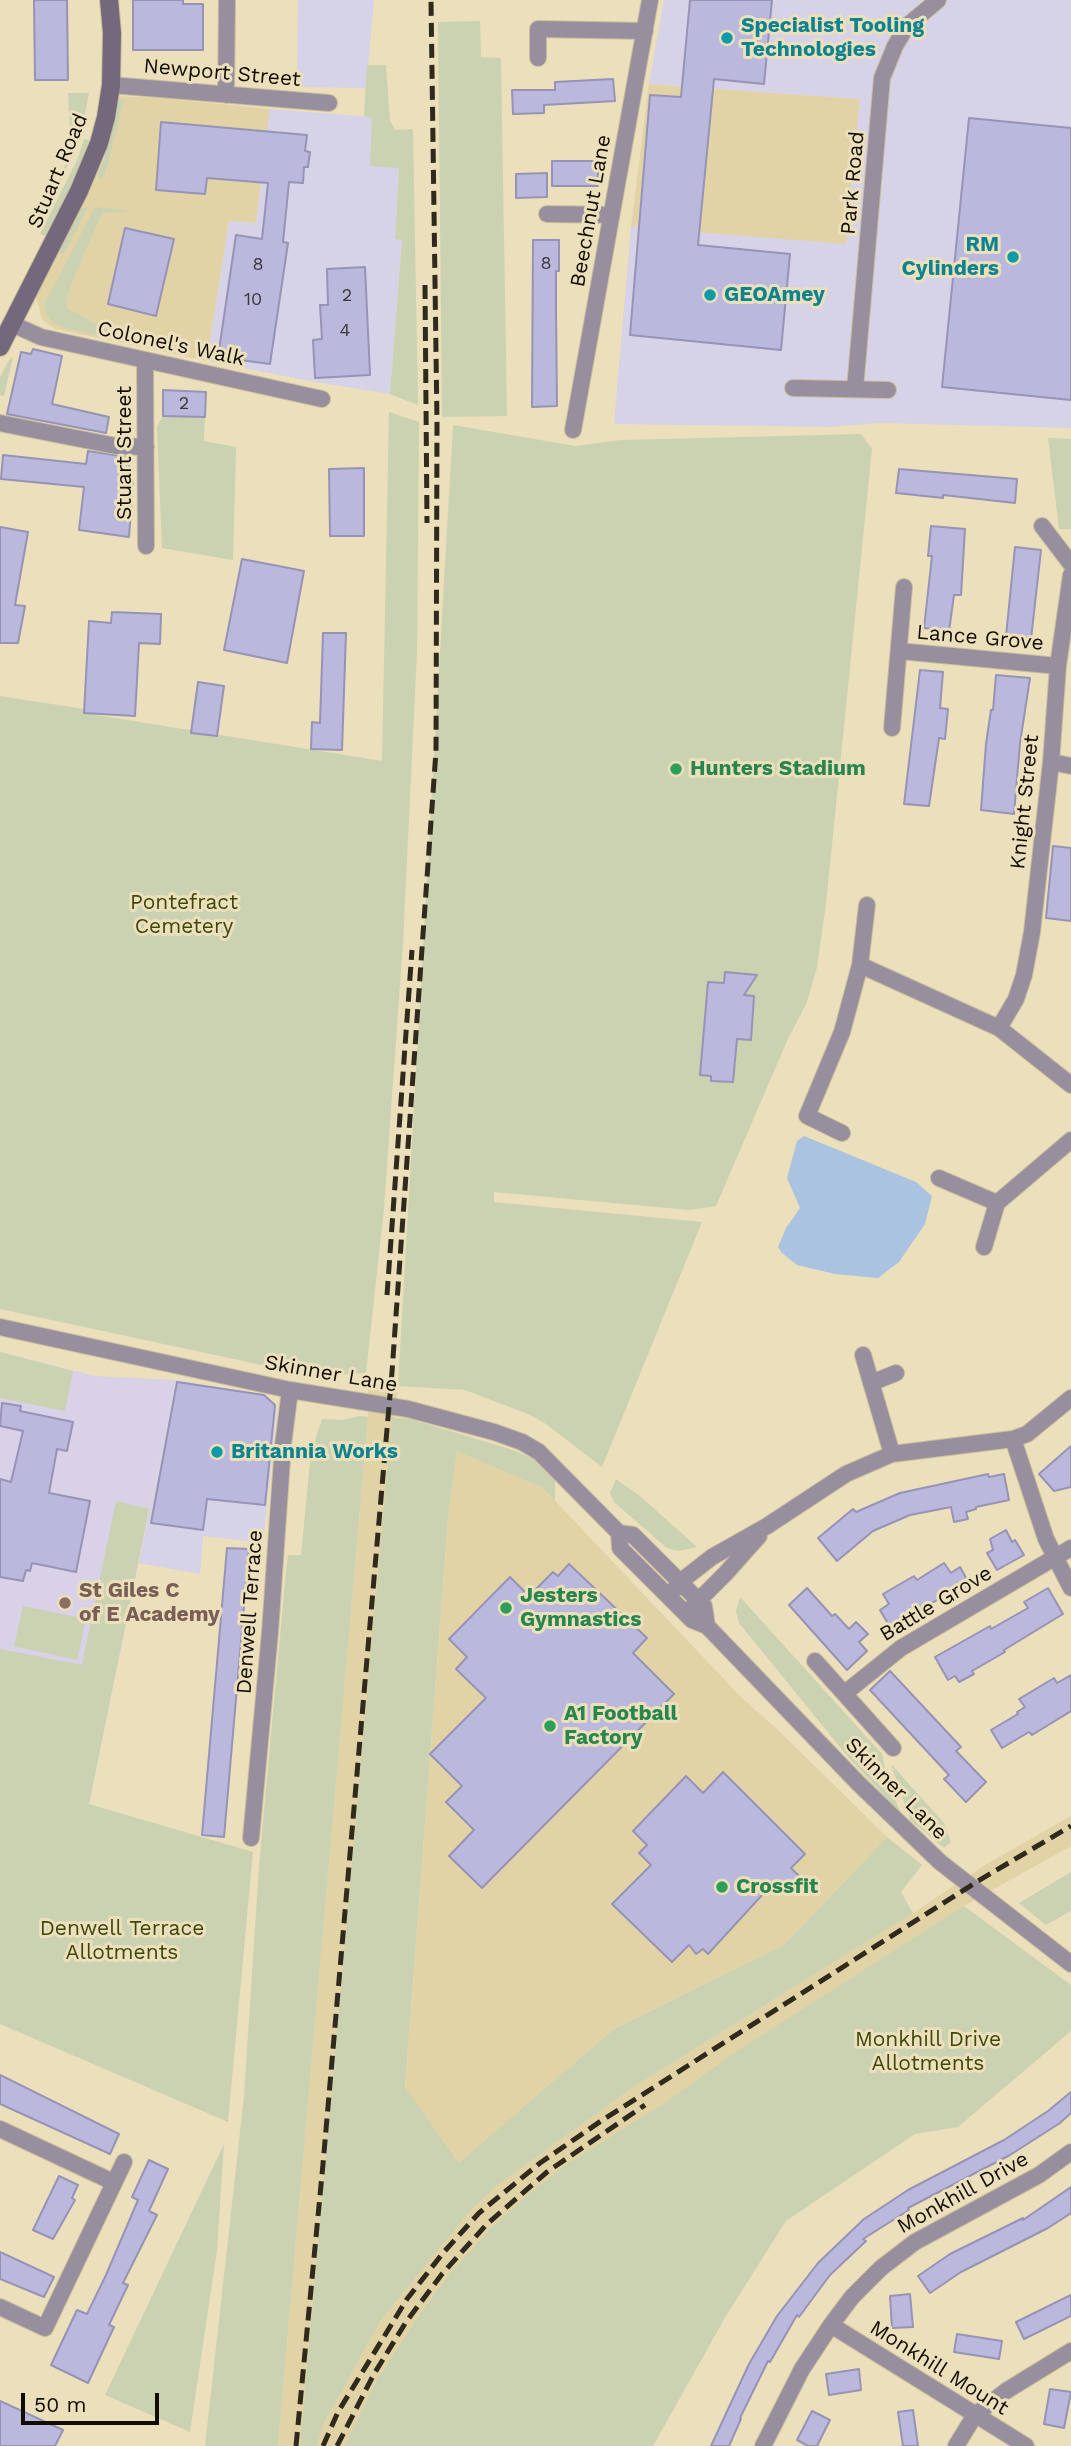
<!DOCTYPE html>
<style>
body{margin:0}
#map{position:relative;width:1071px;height:2446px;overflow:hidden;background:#ecdfbb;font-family:"Work Sans",sans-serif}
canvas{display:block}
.scale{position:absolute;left:21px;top:2393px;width:138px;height:32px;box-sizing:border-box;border:4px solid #110d02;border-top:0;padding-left:9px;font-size:21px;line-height:24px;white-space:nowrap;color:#110d02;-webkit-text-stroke:5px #ecdfbb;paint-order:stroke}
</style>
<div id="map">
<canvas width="1071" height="2446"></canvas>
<div class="scale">50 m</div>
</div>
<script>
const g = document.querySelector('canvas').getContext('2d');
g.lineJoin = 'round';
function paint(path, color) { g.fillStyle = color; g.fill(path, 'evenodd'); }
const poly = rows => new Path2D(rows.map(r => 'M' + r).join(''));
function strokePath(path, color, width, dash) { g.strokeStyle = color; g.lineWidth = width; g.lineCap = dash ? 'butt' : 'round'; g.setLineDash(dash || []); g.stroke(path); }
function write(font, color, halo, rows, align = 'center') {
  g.font = font + ' "Work Sans",sans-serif'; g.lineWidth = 6; g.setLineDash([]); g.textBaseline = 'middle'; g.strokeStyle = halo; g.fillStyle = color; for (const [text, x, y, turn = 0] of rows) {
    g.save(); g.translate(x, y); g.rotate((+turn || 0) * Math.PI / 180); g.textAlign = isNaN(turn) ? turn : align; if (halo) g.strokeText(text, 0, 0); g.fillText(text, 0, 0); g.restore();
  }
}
paint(poly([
 [649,84,860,99,846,245,631,227],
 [117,96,159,98,270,109,256,223,229,221,207,361,55,329,42,319,36,297,104,159],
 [368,1383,398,1386,300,2446,278,2446,368,1417],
 [457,1450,543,1488,741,1697,778,1730,887,1837,784,1945,614,2029,460,2164,405,2088,448,1519],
 [1071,1816,1071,1846,964,1906,436,2446,317,2446,324,2423,381,2320,470,2211,499,2184,635,2086,913,1913,985,1865]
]), '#e2d3a7');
paint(poly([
 [298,0,374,0,366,88,297,87],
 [664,0,1071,0,1071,428,879,423,831,427,614,424,631,227,846,244,860,99,649,84],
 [270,109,372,117,399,167,395,238,402,239,390,394,310,381,207,361,229,221,256,223],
 [176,1380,265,1395,277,1407,263,1543,203,1536,200,1574,139,1563]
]), '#d6d2e8');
paint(poly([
 [0,1352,95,1376,176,1380,89,1804,0,1892]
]), '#d8d1e7');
paint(poly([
 [480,21,481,57,501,58,507,416,442,417,438,22],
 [367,65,386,65,390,120,395,130,413,129,418,405,390,394,402,240,395,239,399,168,370,166,372,118,364,116],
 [68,93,89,93,80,140,37,229,71,151],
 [119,99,124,100,110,155,105,175,100,180,98,173,104,159],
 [84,139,89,140,81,166,45,236,40,234,78,158],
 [88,207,64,254,59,252,81,209],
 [95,207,127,210,127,212,102,213,74,277,67,296,67,308,121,337,120,339,63,328,52,321,45,311,45,303],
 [13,357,4,396,0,395,0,377,9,360],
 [389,412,419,422,417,652,403,943,384,1208,366,1373,337,1375,327,1379,0,1309,0,696,84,709,84,713,382,761],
 [163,416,205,417,204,441,236,447,233,560,162,548,157,427],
 [453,425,575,446,621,440,861,434,872,449,826,904,817,967,807,1002,787,1041,716,1206,689,1210,494,1192,494,1202,702,1222,602,1467,546,1424,528,1414,465,1390,398,1386],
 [1048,438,1071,439,1071,529,1059,529],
 [0,1352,73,1371,65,1411,0,1398],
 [360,1416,368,1417,278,2446,205,2446,244,2096,259,1866,286,1571,288,1555,301,1555,311,1452,322,1419,342,1420],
 [392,1417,410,1419,510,1449,532,1458,555,1477,555,1501,543,1488,457,1451,448,1518,405,2087,459,2163,614,2029,784,1945,887,1837,922,1865,901,1892,913,1913,635,2086,499,2184,470,2211,381,2320,324,2423,317,2446,300,2446],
 [616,1479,640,1496,697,1547,678,1551,667,1548,614,1502,610,1493],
 [116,1501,149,1509,89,1804,253,1852,228,2122,0,2024,0,1649,82,1665],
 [740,1597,882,1754,887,1777,900,1812,849,1758,739,1623,736,1611],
 [23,1606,86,1619,77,1660,14,1646],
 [891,1764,944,1823,951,1842,944,1848,910,1820],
 [1071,1872,1071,1911,1046,1925,1019,1903],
 [964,1906,1071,1985,1071,2031,958,2127,915,2134,786,2221,726,2316,653,2446,345,2446,377,2380,420,2314,449,2275,493,2226,531,2192,567,2164,666,2102,737,2051],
 [224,2144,217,2250,190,2432,105,2395]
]), '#cad2b1');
paint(poly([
 [804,1136,916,1182,932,1196,925,1224,899,1262,878,1278,835,1274,797,1265,782,1253,778,1247,786,1228,800,1208,787,1178,797,1141]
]), '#a9c3e1');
const building = poly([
 [34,0,67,0,68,80,35,80,34,0],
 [133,0,183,0,183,4,203,4,203,50,133,50,133,0],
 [690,0,772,0,764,84,714,79,698,245,790,254,781,350,630,335,650,95,681,97,690,0],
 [613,79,615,101,544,105,544,113,513,114,512,90,555,90,555,82,613,79],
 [969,118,1071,128,1071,400,942,387,969,118],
 [161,122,307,135,305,151,310,152,308,167,304,167,303,183,289,182,283,242,288,243,270,364,218,357,236,235,262,239,268,183,207,178,205,194,156,190,161,122],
 [552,161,598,161,598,186,552,186,552,161],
 [547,173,547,197,516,198,516,174,547,173],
 [125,228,174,239,156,316,108,304,125,228],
 [533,240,559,240,559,271,556,271,556,310,557,406,532,407,533,240],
 [365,267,370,375,315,378,313,340,322,339,320,305,328,305,327,269,365,267],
 [33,349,62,356,52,404,109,417,106,433,7,414,21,352,31,354,33,349],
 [163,390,206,392,205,417,163,416,163,390],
 [88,451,127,457,133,483,129,537,79,530,84,487,1,479,3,455,86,464,88,451],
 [364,468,364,536,330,536,329,469,364,468],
 [899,469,1017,479,1015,503,943,495,943,498,896,493,899,469],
 [931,526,965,529,961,595,954,595,949,631,924,628,932,556,928,556,931,526],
 [0,527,28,532,15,605,25,606,18,643,0,643,0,527],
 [1015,547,1041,550,1031,639,1006,636,1015,547],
 [242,559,304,571,287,663,224,650,242,559],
 [112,612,161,614,160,644,139,643,135,716,84,713,89,621,111,623,112,612],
 [323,633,346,633,342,750,311,749,312,722,320,723,323,633],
 [920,670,943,672,940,708,948,709,945,739,939,738,929,806,904,804,920,670],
 [996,675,1030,678,1020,743,1014,814,981,810,986,744,991,710,993,710,996,675],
 [198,682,224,686,217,736,191,733,198,682],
 [1053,846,1071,848,1071,921,1046,918,1053,846],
 [725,972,757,975,744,995,754,996,751,1040,737,1039,733,1082,711,1081,711,1076,700,1075,708,982,724,983,725,972],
 [177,1382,264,1395,275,1405,265,1505,207,1499,203,1530,151,1523,177,1382],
 [2,1403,21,1406,20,1411,73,1422,67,1451,57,1449,49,1493,90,1501,76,1572,32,1563,30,1571,26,1570,23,1581,0,1577,0,1479,11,1482,23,1431,0,1426,2,1403],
 [1071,1446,1071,1487,1054,1491,1039,1474,1071,1446],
 [988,1474,989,1477,1004,1474,1009,1500,976,1507,976,1509,966,1512,968,1519,954,1522,951,1507,910,1515,873,1531,837,1561,818,1538,853,1509,856,1512,900,1493,988,1474],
 [1006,1530,1012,1542,1015,1540,1024,1555,997,1570,987,1553,993,1550,990,1539,1006,1530],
 [227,1548,249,1549,224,1837,202,1835,227,1548],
 [944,1563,951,1573,960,1567,970,1585,948,1599,946,1595,890,1627,880,1610,889,1604,883,1594,914,1576,917,1580,944,1563],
 [569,1564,647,1638,633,1653,674,1694,482,1888,449,1856,474,1830,446,1802,462,1786,430,1754,486,1698,456,1669,467,1657,449,1639,510,1577,529,1596,553,1572,558,1576,569,1564],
 [807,1588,832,1616,835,1614,849,1629,856,1622,868,1634,859,1642,867,1651,847,1670,789,1605,807,1588],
 [1048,1588,1063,1614,1004,1650,1005,1652,972,1671,974,1674,959,1682,955,1676,948,1680,935,1657,990,1626,991,1629,1028,1608,1024,1602,1048,1588],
 [890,1671,961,1747,956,1751,986,1782,966,1802,944,1779,949,1775,870,1690,890,1671],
 [1071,1675,1071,1711,1032,1735,1029,1732,1002,1748,991,1730,1018,1714,1017,1712,1025,1707,1019,1699,1054,1678,1057,1683,1071,1675],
 [723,1772,805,1854,791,1868,800,1877,785,1892,774,1882,708,1954,703,1949,696,1954,689,1945,672,1962,612,1904,651,1865,639,1853,647,1845,633,1831,686,1776,703,1793,723,1772],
 [0,2075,119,2134,110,2154,0,2104,0,2075],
 [1071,2092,1071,2113,1060,2123,1010,2155,908,2208,909,2210,863,2239,866,2241,830,2275,799,2317,797,2315,770,2362,768,2361,740,2418,741,2419,729,2446,711,2446,749,2364,777,2316,818,2263,864,2219,908,2190,1004,2140,1048,2111,1071,2092],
 [149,2160,168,2169,149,2211,157,2215,123,2283,128,2285,109,2325,114,2327,88,2383,51,2365,77,2310,87,2314,106,2275,138,2200,132,2197,149,2160],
 [59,2176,78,2185,72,2198,75,2200,53,2239,33,2230,59,2176],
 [1071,2187,1071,2213,1048,2228,961,2272,930,2293,918,2276,950,2254,1023,2218,1023,2220,1071,2187],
 [0,2252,54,2277,44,2297,0,2279,0,2252],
 [910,2294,913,2327,892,2328,890,2296,910,2294],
 [1071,2295,1071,2316,1024,2339,1016,2322,1071,2295],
 [957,2334,1002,2341,999,2359,954,2352,957,2334],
 [859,2369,861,2390,829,2395,826,2374,859,2369],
 [1050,2389,1071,2392,1064,2428,1044,2424,1050,2389],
 [0,2401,63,2430,55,2446,0,2446,0,2401],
 [913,2410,918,2446,903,2446,898,2412,913,2410],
 [812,2411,830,2420,817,2446,808,2446,797,2440,812,2411]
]);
paint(building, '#bab8dc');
strokePath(building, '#9693b5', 2);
const street = poly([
 [538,58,538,29,645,31],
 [111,85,329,103],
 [226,95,227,0],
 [547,214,611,215],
 [12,324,41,337,322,399],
 [145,360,146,546],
 [793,388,888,390],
 [855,389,882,78,895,46,907,26,938,0],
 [0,423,116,446,146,447],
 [573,430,650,0],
 [1042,526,1071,564],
 [899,651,1058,666],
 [892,728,904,587],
 [1051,762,1071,766],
 [860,965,999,1028,1071,1085],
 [999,1028,1016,999,1024,975,1032,932,1051,762,1058,666,1071,575],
 [842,1133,807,1116,842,1032,860,965,867,905],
 [939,1178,997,1203,1071,1140],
 [984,1247,997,1203],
 [0,1327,290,1390,408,1409,494,1432,522,1442,539,1452,619,1533,633,1535,704,1606,707,1626],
 [863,1355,892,1454],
 [871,1383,896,1373],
 [1013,1439,1046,1539,1071,1588],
 [619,1533,620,1548,692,1620,707,1626,858,1783,940,1862,1071,1964],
 [674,1590,680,1582,712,1557,767,1526,846,1474,892,1454,1013,1439,1027,1434,1071,1398],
 [693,1606,726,1573,759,1536],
 [815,1661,893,1748],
 [845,1693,901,1648,1071,1548],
 [251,1838,270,1632,283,1445,290,1390],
 [0,2129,113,2182],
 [0,2307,45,2328,124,2162],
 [831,2325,1026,2446],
 [763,2446,802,2369,831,2325,852,2297,881,2268,915,2242,1039,2175,1071,2152],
 [956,2446,975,2415,1006,2391,1071,2351]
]);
const secondary = poly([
 [0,347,79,191,99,143,106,117,111,85,112,33,109,0]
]);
strokePath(street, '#c9bd9d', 18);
strokePath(secondary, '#c9bd9d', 20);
strokePath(street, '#978f9d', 16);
strokePath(secondary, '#74687d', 18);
strokePath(poly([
 [425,285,427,523],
 [387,1295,412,950],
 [296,2446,323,2164,392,1372,436,751,437,422,431,0],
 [323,2446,338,2412,407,2299,443,2253,479,2213,540,2163,601,2121,978,1881,1071,1826],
 [337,2446,374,2374,406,2322,442,2274,487,2224,547,2172,645,2105]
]), '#302a1c', 5, [14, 7]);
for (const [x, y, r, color] of [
 [727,38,7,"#0f9aa8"],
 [1013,257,7,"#0f9aa8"],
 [710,295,7,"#0f9aa8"],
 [676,769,7,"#2e9e5b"],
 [217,1452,7,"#0f9aa8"],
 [65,1603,7,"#8d6e63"],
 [506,1608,7,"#2e9e5b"],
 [550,1726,7,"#2e9e5b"],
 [722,1887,7,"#2e9e5b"]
]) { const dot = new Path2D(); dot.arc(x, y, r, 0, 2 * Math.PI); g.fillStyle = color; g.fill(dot); strokePath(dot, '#ecdfbb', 2.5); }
write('18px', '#3b3838', null, [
 ["8",546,264],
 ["8",258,265],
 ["2",347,296],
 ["10",253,300],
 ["4",345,331],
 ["2",184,404]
]);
write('bold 21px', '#0d838f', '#ecdfbb', [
 ["Specialist Tooling",741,26],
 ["Technologies",741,50],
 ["RM",999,245,"right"],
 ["Cylinders",999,269,"right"],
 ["GEOAmey",724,295],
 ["Britannia Works",231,1452]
], 'left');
write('21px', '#110d02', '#ecdfbb', [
 ["Newport Street",222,73,5],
 ["Stuart Road",58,171,-67],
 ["Park Road",853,183,-85],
 ["Beechnut Lane",591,211,-80],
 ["Colonel's Walk",171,344,12],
 ["Stuart Street",125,453,-90],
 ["Lance Grove",980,638,5],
 ["Knight Street",1025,802,-84],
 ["Skinner Lane",331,1374,10],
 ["Battle Grove",936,1604,-31],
 ["Denwell Terrace",250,1612,-86],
 ["Skinner Lane",896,1789,45],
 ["Monkhill Drive",963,2193,-29],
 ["Monkhill Mount",939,2368,32]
]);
write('bold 21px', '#27864d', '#ecdfbb', [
 ["Hunters Stadium",690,769],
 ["Jesters",520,1596],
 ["Gymnastics",520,1620],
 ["A1 Football",564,1714],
 ["Factory",564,1738],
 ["Crossfit",736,1887]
], 'left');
write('21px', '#3d4709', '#ecdfbb', [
 ["Pontefract",184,903],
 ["Cemetery",184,927],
 ["Denwell Terrace",122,1929],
 ["Allotments",122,1953],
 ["Monkhill Drive",928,2040],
 ["Allotments",928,2064]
]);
write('bold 21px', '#785e54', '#ecdfbb', [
 ["St Giles C",79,1591],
 ["of E Academy",79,1615]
], 'left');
</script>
